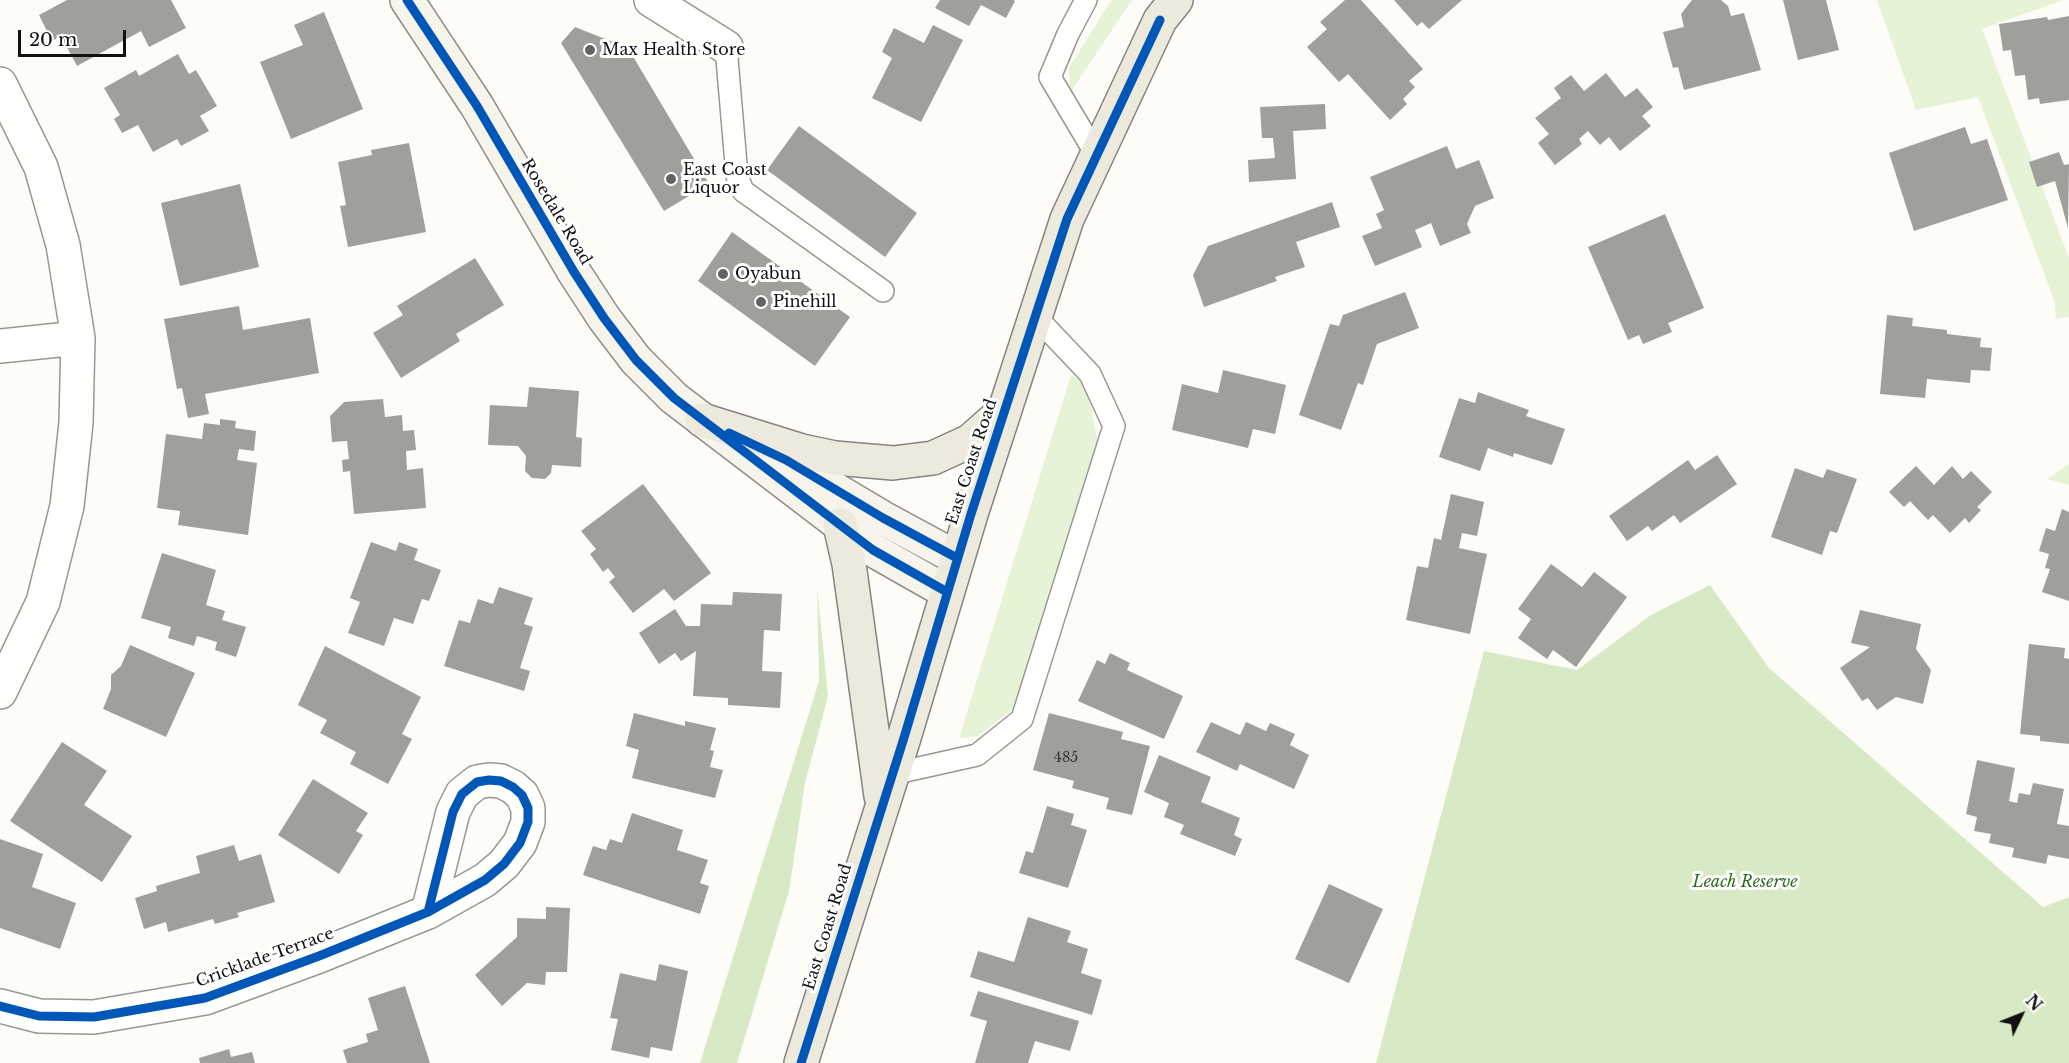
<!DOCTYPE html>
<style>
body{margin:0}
#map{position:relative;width:2069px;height:1063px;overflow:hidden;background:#fdfcf7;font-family:"Libre Baskerville",serif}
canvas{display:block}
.north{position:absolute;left:1991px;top:985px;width:60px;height:60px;-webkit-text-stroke:4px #fff;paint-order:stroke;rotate:47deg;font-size:16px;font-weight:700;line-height:24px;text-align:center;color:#111}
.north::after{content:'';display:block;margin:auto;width:21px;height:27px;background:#111;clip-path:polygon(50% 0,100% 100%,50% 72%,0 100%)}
.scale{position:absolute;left:18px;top:30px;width:108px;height:27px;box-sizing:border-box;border:3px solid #111;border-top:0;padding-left:8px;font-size:18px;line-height:21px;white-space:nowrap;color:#111;-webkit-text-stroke:4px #fff;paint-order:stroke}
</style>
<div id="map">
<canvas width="2069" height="1063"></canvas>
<div class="north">N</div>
<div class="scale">20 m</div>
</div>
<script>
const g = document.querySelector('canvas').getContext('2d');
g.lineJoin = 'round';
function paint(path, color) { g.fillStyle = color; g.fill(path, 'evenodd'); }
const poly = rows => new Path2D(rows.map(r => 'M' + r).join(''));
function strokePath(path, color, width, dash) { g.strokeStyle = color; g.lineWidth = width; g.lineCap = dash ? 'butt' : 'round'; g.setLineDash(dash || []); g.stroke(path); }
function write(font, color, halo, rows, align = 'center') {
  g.font = font + ' "Libre Baskerville",serif'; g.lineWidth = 6; g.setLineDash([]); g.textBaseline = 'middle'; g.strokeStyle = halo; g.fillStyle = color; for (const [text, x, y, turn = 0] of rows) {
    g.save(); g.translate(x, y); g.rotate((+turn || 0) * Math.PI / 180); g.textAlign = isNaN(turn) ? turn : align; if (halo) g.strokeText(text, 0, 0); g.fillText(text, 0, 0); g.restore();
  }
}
paint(poly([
 [1111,0,1132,0,1070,93,1069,68],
 [1877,0,2063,0,1982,29,2069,258,2069,317,2056,319,2054,300,1978,97,1916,110],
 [1071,375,1086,384,1098,442,1016,707,978,736,959,738],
 [2069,464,2069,485,2047,479]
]), '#e7f3d7');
paint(poly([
 [1710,585,1769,668,2043,907,2069,897,2069,1063,1376,1063,1484,651,1577,670,1651,615],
 [817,587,828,696,805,783,789,891,737,1063,700,1063,819,681]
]), '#d8eac5');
paint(poly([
 [67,0,171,0,186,28,149,47,141,31,77,66,61,36,52,41,39,15],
 [940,0,1013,0,1015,1,1006,18,981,5,969,26,935,8],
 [1345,0,1361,0,1423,69,1409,81,1415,87,1403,99,1407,104,1390,120,1348,74,1339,82,1307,47,1327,29,1320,22],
 [1394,0,1462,0,1429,29,1422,22,1417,26],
 [1692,0,1721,0,1728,6,1731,16,1744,13,1761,70,1684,90,1678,67,1673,68,1663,32,1684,27,1681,14],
 [1783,0,1826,0,1839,50,1798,60],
 [324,12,363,109,291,139,260,62,303,45,294,25],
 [2069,16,2069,100,2040,104,2039,98,2028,100,2025,75,2015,76,2011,50,2003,51,1999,24,2047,17,2048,20],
 [933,25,963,40,921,122,872,98,892,58,882,52,894,28,924,43],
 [575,27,628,48,709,184,664,211,561,43],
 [178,54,189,74,196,70,217,106,200,116,209,131,181,146,177,139,153,152,138,125,122,133,114,119,120,115,104,88,136,70,139,76],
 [1606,73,1625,97,1637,88,1653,107,1642,116,1651,126,1620,151,1609,137,1600,145,1588,131,1579,139,1582,144,1555,165,1538,143,1549,134,1535,118,1561,98,1554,88,1571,75,1584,91],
 [1325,104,1326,129,1293,131,1296,179,1249,182,1248,160,1275,158,1273,138,1262,138,1260,107],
 [799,126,917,213,885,257,767,170],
 [1965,127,1971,144,1987,139,2008,200,1914,231,1889,153],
 [409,143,426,232,348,247,340,206,346,205,338,162,372,155,371,150],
 [1447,146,1456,169,1479,160,1494,198,1475,206,1467,224,1471,233,1440,246,1431,223,1415,230,1422,247,1375,266,1362,236,1382,228,1376,214,1384,210,1370,177],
 [2059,152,2064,165,2069,164,2068,228,2055,181,2037,187,2029,162],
 [240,184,259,267,180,286,161,203],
 [1332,202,1340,227,1296,242,1305,267,1275,277,1277,281,1204,307,1193,275,1208,246],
 [1665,214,1704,308,1668,323,1672,332,1643,344,1639,335,1628,340,1588,247],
 [732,232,850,317,815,366,698,281],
 [475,258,504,305,456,334,460,341,401,378,373,333,403,315,397,306],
 [1405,292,1419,328,1377,344,1363,385,1358,383,1341,430,1299,415,1330,324,1339,326,1343,315],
 [239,306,243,330,310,318,319,373,205,394,209,414,188,418,182,388,177,389,164,319],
 [1887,315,1913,318,1912,326,1947,330,1947,334,1981,338,1980,347,1992,348,1990,371,1971,370,1970,383,1927,379,1925,398,1880,394],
 [1223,370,1286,385,1275,434,1253,429,1248,448,1172,430,1182,384,1218,393],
 [529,387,579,391,576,437,582,438,581,467,552,465,551,473,545,479,532,478,525,471,526,456,518,446,488,445,490,405,527,407],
 [1478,392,1529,410,1526,416,1565,429,1552,465,1514,453,1513,457,1488,448,1480,471,1439,457,1459,398,1475,403],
 [383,399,385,417,402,415,403,431,414,430,416,450,406,451,407,470,423,468,426,508,354,514,350,471,343,472,342,460,349,459,347,441,332,442,330,416,344,402],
 [220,419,236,421,235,428,256,431,254,451,239,449,237,460,257,463,248,535,178,525,180,511,157,508,166,434,202,439,204,423,220,425],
 [1717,455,1737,484,1680,523,1674,515,1652,531,1648,526,1627,541,1609,516,1688,460,1695,470],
 [1916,466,1934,485,1952,466,1963,479,1971,471,1992,492,1977,507,1981,510,1969,523,1965,518,1950,533,1933,515,1928,520,1910,501,1904,507,1889,492],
 [1795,468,1823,478,1827,469,1857,479,1837,533,1830,531,1822,555,1771,537],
 [643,484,711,573,674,601,664,589,633,613,609,582,615,577,608,568,603,572,590,554,596,549,581,531],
 [1451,494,1484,502,1477,536,1462,533,1459,548,1487,554,1470,634,1406,620,1417,566,1428,568,1434,538,1441,540],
 [2062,509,2069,512,2069,601,2042,592,2050,569,2045,568,2049,554,2039,551,2046,528,2055,531],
 [371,542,396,551,399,542,418,549,414,560,441,570,429,601,422,599,413,624,394,618,384,646,348,633,360,602,350,598],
 [162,553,216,570,206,605,225,611,222,620,246,627,236,657,215,650,217,642,197,636,194,646,168,638,171,627,141,618],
 [1551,564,1582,587,1594,572,1627,597,1576,667,1553,650,1547,659,1518,638,1531,619,1518,609],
 [499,587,533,598,524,624,533,627,520,668,530,671,524,691,444,666,459,620,470,623,478,599,493,604],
 [733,592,782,594,780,631,764,630,762,671,782,672,780,708,728,705,728,698,693,696,696,651,681,661,675,653,659,664,639,633,675,609,686,626,700,626,701,604,732,605],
 [1860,610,1921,624,1916,649,1931,670,1923,704,1896,697,1877,710,1868,698,1862,701,1840,668,1870,647,1851,643],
 [2029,644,2065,648,2064,658,2069,659,2069,744,2040,741,2040,736,2020,734],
 [130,645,195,673,166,737,103,709,111,689,111,675,121,666],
 [325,646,421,697,402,734,412,739,388,784,350,764,356,752,320,733,327,720,298,705],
 [1110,653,1130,663,1127,670,1183,696,1164,739,1078,701,1097,660,1105,664],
 [634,713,685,726,685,721,716,728,710,750,714,751,710,767,723,770,715,798,632,778,639,750,626,746],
 [1049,713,1123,732,1121,739,1150,746,1132,815,1106,809,1109,798,1072,788,1074,781,1033,770],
 [1211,722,1240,735,1246,722,1266,731,1270,723,1295,734,1290,745,1309,755,1294,789,1240,764,1237,771,1196,752],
 [62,742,107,771,84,805,132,836,102,882,10,821],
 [1159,755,1211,777,1201,802,1240,818,1234,835,1242,839,1235,856,1180,834,1184,825,1164,817,1169,803,1144,792],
 [1977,760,2015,768,2009,801,2017,803,2019,793,2030,795,2033,783,2064,789,2057,824,2069,826,2069,859,2048,855,2046,864,2012,857,2014,848,1989,843,1991,834,1974,831,1977,817,1966,814],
 [313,779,368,813,356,831,363,835,339,874,278,835],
 [1047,806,1074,814,1071,825,1087,830,1068,888,1019,873,1026,851,1033,853],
 [632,813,683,830,677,850,708,860,700,883,709,886,700,914,583,875,593,846,606,850,610,839,622,843],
 [0,839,43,854,32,887,76,903,60,949,0,928],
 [234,845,239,861,261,854,275,902,237,913,239,917,215,924,213,919,168,932,166,922,144,929,135,898,157,891,156,886,200,873,196,856],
 [1329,884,1383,909,1349,983,1295,959],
 [546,907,570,908,567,972,546,972,545,985,527,983,502,1006,475,975,517,937,517,918,546,919],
 [1028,917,1071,931,1067,942,1088,949,1081,973,1102,980,1092,1015,970,977,978,951,1014,962],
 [659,964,688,971,672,1051,651,1047,649,1058,611,1050,618,1019,610,1018,620,973,656,981],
 [405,986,430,1063,347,1063,343,1050,368,1042,366,1034,378,1030,368,998],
 [978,991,1079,1021,1070,1051,1035,1041,1028,1063,975,1063,987,1021,970,1016],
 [229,1049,231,1057,252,1052,255,1063,200,1063,199,1058]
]), '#a19f9c');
const lane = poly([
 [1086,0,1068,34,1050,77,1097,156],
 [726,47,737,176,743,191,883,291],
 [892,774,977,755,1022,719,1114,426,1090,374,1035,316]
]);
const street = poly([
 [651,0,726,47],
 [0,84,41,167,63,245,78,338,76,423,67,506,43,602,0,692],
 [0,346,78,338],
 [0,1006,39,1016,94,1017,205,998,319,956,428,912,485,880,504,864,520,843,528,822,528,808,522,795,513,787,501,781,489,780,477,782,462,794,453,812,428,912]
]);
const secondary = poly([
 [407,0,477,106,574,272,604,318,636,360,674,398,873,550,947,592],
 [777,455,883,518,957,558]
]);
const primary = poly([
 [702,420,802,451,835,458,893,463,933,458,970,441,1003,412],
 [840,525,849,564,881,796],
 [801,1063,903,741,971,514,1067,219,1160,20,1176,0]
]);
strokePath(lane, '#979795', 24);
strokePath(street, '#979795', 36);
strokePath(secondary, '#8e8d8b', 36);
strokePath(primary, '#858482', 36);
strokePath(lane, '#fffffe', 21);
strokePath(street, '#fffffe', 33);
strokePath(secondary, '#f6f4eb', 33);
strokePath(primary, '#ede9dc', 33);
strokePath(poly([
 [407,0,477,106,574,272,604,318,636,360,674,398,873,550,947,592],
 [729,433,786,460,883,518,957,558],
 [0,1006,39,1016,94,1017,205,998,319,956,428,912,485,880,504,864,520,843,528,822,528,808,522,795,513,787,501,781,489,780,477,782,462,794,453,812,428,912],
 [801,1063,903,741,971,514,1067,219,1160,20]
]), '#0057b8', 9);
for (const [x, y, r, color] of [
 [590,50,6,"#646362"],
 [671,179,6,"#646362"],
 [723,274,6,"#646362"],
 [761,302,6,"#646362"]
]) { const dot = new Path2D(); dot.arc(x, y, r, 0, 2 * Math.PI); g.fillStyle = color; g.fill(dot); strokePath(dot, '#fff', 2); }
write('14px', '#353434', null, [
 ["485",1066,758]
]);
write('16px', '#111', '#fff', [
 ["Max Health Store",602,50],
 ["East Coast",683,170],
 ["Liquor",683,188],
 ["Oyabun",735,274],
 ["Pinehill",773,302]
], 'left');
write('16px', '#111', '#fff', [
 ["Rosedale Road",556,212,59],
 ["East Coast Road",972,462,-72],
 ["East Coast Road",828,927,-73],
 ["Cricklade Terrace",265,958,-20]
]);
write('italic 16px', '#2f6b1f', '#fff', [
 ["Leach Reserve",1745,882]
]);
</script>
